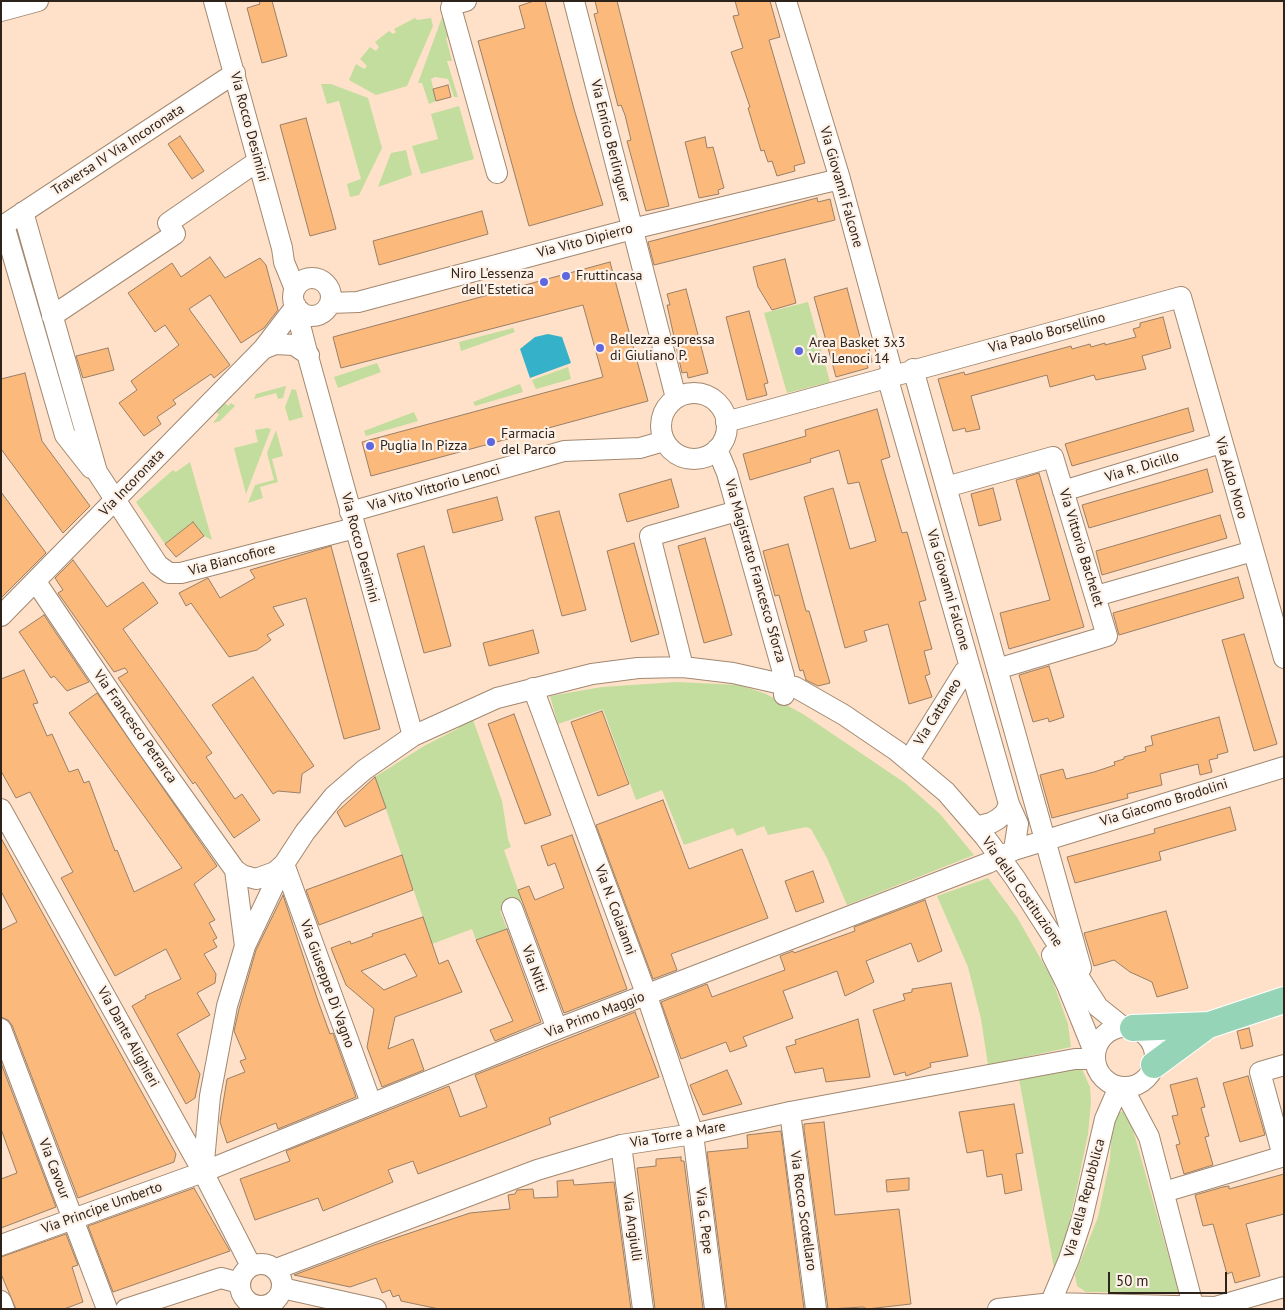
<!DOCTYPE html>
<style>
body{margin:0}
#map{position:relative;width:1285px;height:1310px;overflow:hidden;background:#fee1c8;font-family:"PT Sans",sans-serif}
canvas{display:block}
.frame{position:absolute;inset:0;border:2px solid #2e231a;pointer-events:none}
.scale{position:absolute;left:1108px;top:1272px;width:119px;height:22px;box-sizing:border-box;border:2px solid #2e231a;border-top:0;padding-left:6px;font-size:15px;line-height:18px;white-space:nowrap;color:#2e231a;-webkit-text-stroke:4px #fef2e8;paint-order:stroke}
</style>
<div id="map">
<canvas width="1285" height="1310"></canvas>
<div class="frame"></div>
<div class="scale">50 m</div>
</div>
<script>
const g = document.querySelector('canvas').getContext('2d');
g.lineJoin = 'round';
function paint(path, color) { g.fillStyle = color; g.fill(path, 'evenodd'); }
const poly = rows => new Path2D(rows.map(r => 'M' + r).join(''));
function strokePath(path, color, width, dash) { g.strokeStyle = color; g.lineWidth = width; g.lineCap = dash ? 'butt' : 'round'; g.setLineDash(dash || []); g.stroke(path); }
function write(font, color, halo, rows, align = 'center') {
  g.font = font + ' "PT Sans",sans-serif'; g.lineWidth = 4.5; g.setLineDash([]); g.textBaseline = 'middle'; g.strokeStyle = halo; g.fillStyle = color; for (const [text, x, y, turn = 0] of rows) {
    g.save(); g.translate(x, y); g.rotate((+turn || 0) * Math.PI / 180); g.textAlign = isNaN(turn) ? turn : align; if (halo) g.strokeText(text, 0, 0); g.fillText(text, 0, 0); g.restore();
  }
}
paint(poly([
 [444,12,451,36,446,38,452,61,447,61,458,97,454,97,448,79,435,77,431,79,436,101,429,104,422,83,418,83],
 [415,18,417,20,431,18,433,26,407,86,376,95,349,80,356,64,364,69,367,66,360,59,370,47,376,51,379,47,375,42,389,31,393,34,396,32,394,29],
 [321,84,331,84,368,98,382,148,359,195,350,197,347,184,361,179,339,101,327,104],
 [459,106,474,159,421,174,412,146,438,139,431,114],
 [406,150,412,175,378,187,391,153],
 [808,302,830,382,787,393,764,313],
 [513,328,515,332,461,351,459,342],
 [377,363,381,372,338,388,334,377],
 [568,367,571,379,536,389,532,380],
 [520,384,523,392,475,406,473,402],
 [286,386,283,398,278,399,276,393,254,399,256,394],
 [292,389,296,390,303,417,289,421,285,407],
 [224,402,228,406,231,403,235,406,220,421,213,423,219,415,215,411],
 [414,412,418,421,366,436,364,431],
 [267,428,271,429,246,494,234,448,258,442,255,430],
 [276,430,283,456,272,459,278,482,260,487,263,498,248,503,255,485,274,480,267,453],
 [190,462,212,540,204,536,193,522,165,544,136,502,173,470,176,472],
 [676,682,740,685,766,694,803,714,905,783,940,814,974,855,847,905,827,858,811,829,806,827,768,835,764,826,737,836,733,828,684,845,662,790,636,800,603,709,558,724,550,696,602,687],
 [472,717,502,801,508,839,511,847,504,850,522,901,500,911,507,929,476,940,472,929,432,944,375,777,424,746,459,728,459,724],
 [988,878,1017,917,1052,979,1068,1024,1071,1047,988,1065,981,1019,968,967,937,896],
 [1081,1067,1090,1087,1091,1102,1088,1134,1068,1230,1054,1268,1019,1079],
 [1123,1111,1130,1119,1179,1293,1086,1292,1077,1286,1075,1275,1098,1217,1110,1160,1112,1122,1118,1113]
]), '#c2dd9e');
paint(poly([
 [548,334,562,337,571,363,530,378,520,349,535,337]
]), '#35b1c9');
const building = poly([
 [259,1,272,1,287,56,262,63,247,8,260,4,259,1],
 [534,1,545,1,574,109,603,205,529,226,478,41,525,28,519,6,534,1],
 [595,1,617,1,669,206,646,211,627,141,631,140,625,115,621,105,618,106,594,14,598,13,595,1],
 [735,1,770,1,780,37,769,40,805,163,794,166,795,171,777,176,772,161,768,162,764,150,761,151,748,108,750,107,731,52,743,48,733,16,739,15,735,1],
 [448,85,451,97,436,101,433,89,448,85],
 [306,118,336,229,310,236,280,125,306,118],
 [180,136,204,171,192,179,168,144,180,136],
 [705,137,707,148,713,147,724,188,718,190,719,194,699,198,685,142,705,137],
 [817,198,818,202,830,199,835,220,654,265,648,242,817,198],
 [482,211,488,234,379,265,373,241,482,211],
 [210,257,225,278,260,258,266,265,278,310,264,328,241,343,210,295,189,309,230,365,214,378,211,374,173,400,176,404,157,417,161,424,144,436,119,403,137,390,131,381,179,345,165,325,155,332,128,293,172,263,181,277,210,257],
 [785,259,796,303,772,310,758,287,753,267,785,259],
 [610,262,648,401,371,476,362,442,603,377,583,305,341,368,333,337,610,262],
 [847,288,862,345,868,343,872,362,867,364,868,368,836,377,814,297,847,288],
 [686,289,708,373,688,378,687,372,682,373,667,305,670,305,667,294,686,289],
 [749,311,768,383,764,384,767,395,747,400,726,317,749,311],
 [1163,317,1171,348,1142,356,1146,369,1096,380,1094,375,1050,387,1047,375,971,396,980,429,966,432,965,428,953,431,938,379,964,372,965,375,1071,346,1072,349,1090,344,1091,347,1105,343,1105,345,1136,337,1133,329,1140,327,1140,323,1163,317],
 [108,348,114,370,83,378,76,356,108,348],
 [25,373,42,441,90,506,63,533,1,449,1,379,25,373],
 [1188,408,1194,431,1072,466,1065,444,1188,408],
 [877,409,890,457,881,460,902,533,907,532,926,600,919,602,932,649,924,651,930,674,925,676,932,697,909,704,888,624,864,631,867,641,845,648,804,497,833,488,850,549,876,541,859,482,848,484,839,450,810,459,811,462,750,480,743,454,806,436,805,430,877,409],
 [1207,469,1213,492,1089,528,1082,505,1207,469],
 [1039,473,1084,627,1009,649,1000,613,1050,600,1016,480,1039,473],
 [671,479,679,507,627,522,619,494,671,479],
 [993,488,1001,520,979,526,971,494,993,488],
 [1,492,46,553,1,598,1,492],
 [497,497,503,520,453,533,447,510,497,497],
 [559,511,586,610,562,616,535,517,559,511],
 [1220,515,1227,538,1102,575,1096,551,1220,515],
 [193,522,204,536,176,557,165,544,193,522],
 [705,538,732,635,704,643,678,546,705,538],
 [634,543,659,634,631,642,607,551,634,543],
 [788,544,806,611,809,611,830,683,818,686,806,680,803,670,800,671,779,595,775,596,763,551,788,544],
 [331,546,380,729,344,739,306,598,273,607,284,625,267,635,271,640,257,650,229,657,191,603,186,606,179,593,208,578,220,598,255,578,250,570,331,546],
 [424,546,451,646,424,653,397,554,424,546],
 [73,560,107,607,143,582,158,603,123,629,212,753,206,757,235,799,242,794,260,820,234,838,195,782,193,784,118,678,128,672,125,668,114,672,58,593,63,590,55,578,73,560],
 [1238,577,1244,598,1119,635,1113,613,1238,577],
 [44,615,54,630,89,682,67,691,54,676,51,678,19,632,44,615],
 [533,630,539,653,489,666,483,643,533,630],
 [1244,634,1277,744,1254,751,1222,640,1244,634],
 [1049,666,1064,717,1049,722,1048,718,1033,722,1019,675,1049,666],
 [24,670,38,703,33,704,47,736,52,734,69,772,78,769,84,783,89,781,115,851,117,850,134,892,182,868,69,713,97,693,217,866,194,884,215,920,209,923,217,938,213,940,217,947,204,954,216,974,215,983,197,993,210,1015,177,1034,200,1074,195,1098,186,1104,132,1006,146,998,145,996,181,979,166,949,115,976,61,878,73,872,30,792,16,798,1,771,1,679,24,670],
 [253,677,314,766,302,774,300,793,278,791,273,794,212,705,253,677],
 [602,711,629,784,598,796,571,722,602,711],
 [514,714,551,815,525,824,488,724,514,714],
 [1219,717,1228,752,1217,755,1218,758,1209,760,1212,772,1200,775,1198,764,1160,774,1162,785,1127,794,1128,798,1052,818,1040,775,1063,769,1066,779,1094,772,1115,765,1114,762,1124,759,1124,757,1146,751,1145,747,1153,745,1151,736,1219,717],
 [375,777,386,808,345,827,337,812,375,777],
 [663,800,689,869,742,849,768,918,671,954,677,970,653,979,596,825,663,800],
 [1230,807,1236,830,1159,852,1161,860,1075,883,1067,857,1155,833,1154,829,1230,807],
 [572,835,627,989,564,1013,518,890,529,886,535,900,564,888,555,863,548,866,541,846,572,835],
 [1,838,176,1154,174,1162,78,1198,12,1025,8,1020,1,1017,1,930,17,922,1,891,1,838],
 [402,855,413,890,319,925,306,890,402,855],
 [813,871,824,902,796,912,785,881,813,871],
 [283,895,318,1001,330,1034,333,1033,356,1097,278,1129,276,1123,227,1143,220,1122,227,1079,245,1072,240,1061,246,1059,234,1031,239,1009,256,950,283,895],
 [925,900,942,951,918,962,911,943,866,961,874,982,845,996,837,971,783,991,793,1018,743,1037,747,1046,730,1052,726,1042,681,1059,661,1002,707,984,712,997,785,970,780,956,793,951,794,953,855,931,854,927,925,900],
 [1166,911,1188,988,1157,997,1152,982,1130,972,1114,960,1094,966,1084,933,1166,911],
 [423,917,439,964,448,960,462,992,395,1017,388,1049,413,1039,424,1070,382,1087,367,1047,374,1009,346,985,331,948,350,941,351,944,373,936,372,934,423,917],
 [405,954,417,976,384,990,361,971,405,954],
 [507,929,541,1022,495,1041,490,1030,513,1021,476,940,507,929],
 [951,983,968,1056,930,1063,931,1067,906,1076,905,1072,894,1075,873,1010,905,1000,903,994,912,992,912,989,951,983],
 [635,1012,659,1077,549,1118,551,1124,418,1174,413,1161,388,1170,393,1182,323,1211,318,1198,255,1220,240,1179,290,1161,286,1151,449,1086,460,1117,487,1107,475,1075,635,1012],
 [858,1019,870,1077,826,1082,823,1068,795,1073,786,1047,796,1044,795,1040,858,1019],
 [1249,1028,1253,1046,1241,1049,1237,1031,1249,1028],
 [1,1063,56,1207,1,1228,1,1179,17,1173,1,1129,1,1063],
 [727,1070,742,1104,703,1115,690,1085,727,1070],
 [1248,1076,1265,1135,1240,1142,1223,1083,1248,1076],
 [1197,1078,1205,1107,1201,1108,1209,1136,1205,1137,1213,1165,1184,1174,1176,1145,1180,1144,1172,1116,1178,1115,1170,1085,1197,1078],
 [1014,1104,1023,1153,1016,1154,1022,1190,1005,1194,1002,1174,987,1177,983,1150,967,1153,959,1112,1014,1104],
 [824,1122,835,1215,899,1209,911,1304,867,1309,863,1307,828,1309,804,1129,804,1124,824,1122],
 [781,1131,804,1309,727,1309,707,1152,748,1148,747,1135,781,1131],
 [681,1157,681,1161,684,1161,703,1309,655,1309,637,1168,656,1166,656,1159,681,1157],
 [1284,1174,1284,1214,1246,1224,1260,1276,1235,1283,1232,1272,1227,1274,1213,1224,1203,1226,1195,1195,1223,1187,1229,1186,1229,1189,1284,1174],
 [909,1178,909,1190,887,1192,886,1180,909,1178],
 [573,1180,574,1185,614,1182,631,1309,439,1309,401,1301,399,1295,393,1297,390,1290,382,1293,376,1278,350,1287,294,1275,374,1245,470,1213,510,1209,508,1195,515,1194,517,1190,533,1189,534,1198,558,1197,557,1181,573,1180],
 [194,1188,230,1251,113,1292,88,1226,194,1188],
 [66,1234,78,1265,72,1267,83,1302,64,1309,16,1309,1,1274,1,1257,66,1234]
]);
paint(building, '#fbb97b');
strokePath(building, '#997f68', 1);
const minor = poly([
 [214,1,282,248,284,262,295,289],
 [466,1,452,5,451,8,497,173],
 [574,1,676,398],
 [786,1,840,179,893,375],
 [1,11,38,1],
 [23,212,97,472,158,565,169,573,181,573,355,528],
 [4,225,65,435,91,468],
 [1,227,235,73],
 '293 297a19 19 0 1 1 38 0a19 19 0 1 1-38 0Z',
 [330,303,358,302,632,229,840,179],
 [300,311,300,325,309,360,413,736],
 [52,316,175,234,168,223,258,161],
 [263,349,275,344,294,345,309,355],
 [913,369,1081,968],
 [887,376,1009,804,1005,813,998,819,991,823,976,827],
 '661 426a33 33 0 1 1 66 0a33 33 0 1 1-66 0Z',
 [726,422,1181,297,1284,658],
 [717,449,727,473,784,676,784,695],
 [946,487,1053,457,1107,636,997,669],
 [1063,491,1221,443],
 [350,512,564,451,640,448,664,441],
 [36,582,143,741,235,870,242,875,256,879,275,872,284,864],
 [1096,596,1253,551],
 [1,616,263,349,296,306],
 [683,667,650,536,737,511],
 [533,688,647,996,693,1134,715,1309],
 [909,760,964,672,970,667],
 [1009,804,1018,824,1014,850],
 [1,809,203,1172,251,1266],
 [284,864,371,1103],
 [235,870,245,946],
 [512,908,557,1029],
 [1052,955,1067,985,1095,1054],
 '1095 1057a30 30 0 1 1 60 0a30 30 0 1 1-60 0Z',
 [1,1029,107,1309],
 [1123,1088,1149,1137,1194,1309],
 [790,1112,816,1309],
 [621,1145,643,1309],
 [1283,1156,1260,1072,1284,1065],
 [203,1172,210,1096,227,1006,245,946,284,864,305,832,334,796,364,770,413,736,497,698,592,674,638,668,683,667,733,673,795,687,844,715,897,751,946,792,985,837,1015,878,1098,1007,1123,1027],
 [1164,1192,1284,1156],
 [1,1245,203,1172,557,1029,988,863,1014,850,1284,767],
 '240 1285a21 21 0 1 1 42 0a21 21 0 1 1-42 0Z',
 [276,1269,537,1170,621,1145,693,1134,790,1112,1075,1059,1090,1059,1095,1062],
 [282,1288,376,1309],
 [1,1301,4,1309],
 [126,1309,221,1278,240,1283],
 [998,1309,1052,1303,1215,1307,1284,1287],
 [1048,1309,1069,1259,1082,1219,1105,1119,1119,1087]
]);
const major = poly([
 [1133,1028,1209,1025,1284,1000],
 [1154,1065,1208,1025]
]);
strokePath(minor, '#a28870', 22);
strokePath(major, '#fff', 28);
strokePath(minor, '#fff', 20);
strokePath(major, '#95d4b6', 26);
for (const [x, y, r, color] of [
 [566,276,5,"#5f67df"],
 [544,282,5,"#5f67df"],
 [600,348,5,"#5f67df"],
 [799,351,5,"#5f67df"],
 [491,442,5,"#5f67df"],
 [370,446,5,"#5f67df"]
]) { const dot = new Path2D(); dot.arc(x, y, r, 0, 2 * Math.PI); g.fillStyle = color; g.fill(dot); strokePath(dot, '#fef2e8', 2); }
write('14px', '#2e231a', '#fef2e8', [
 ["Via Rocco Desimini",249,127,75],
 ["Via Enrico Berlinguer",610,141,76],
 ["Traversa IV Via Incoronata",118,150,-33],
 ["Via Giovanni Falcone",841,187,74],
 ["Via Vito Dipierro",585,241,-15],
 ["Via Paolo Borsellino",1047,333,-15],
 ["Via R. Dicillo",1142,467,-17],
 ["Via Aldo Moro",1231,478,74],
 ["Via Incoronata",132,483,-46],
 ["Via Vito Vittorio Lenoci",434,488,-16],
 ["Via Rocco Desimini",360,548,75],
 ["Via Vittorio Bachelet",1081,548,73],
 ["Via Biancofiore",232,560,-15],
 ["Via Magistrato Francesco Sforza",755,571,74],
 ["Via Giovanni Falcone",948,590,74],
 ["Via Cattaneo",938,712,-58],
 ["Via Francesco Petrarca",135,727,55],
 ["Via Giacomo Brodolini",1164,803,-17],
 ["Via della Costituzione",1022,892,55],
 ["Via N. Colaianni",615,910,70],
 ["Via Nitti",534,969,70],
 ["Via Giuseppe Di Vagno",327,984,70],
 ["Via Primo Maggio",595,1015,-21],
 ["Via Dante Alighieri",128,1037,61],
 ["Via Torre a Mare",678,1135,-10],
 ["Via Cavour",54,1169,69],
 ["Via della Repubblica",1085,1198,-75],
 ["Via Principe Umberto",102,1208,-20],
 ["Via Rocco Scotellaro",803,1211,82],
 ["Via G. Pepe",704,1221,83],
 ["Via Angiulli",632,1227,82]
]);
write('14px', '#2e231a', '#fef2e8', [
 ["Niro L'essenza",534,274,"right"],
 ["dell'Estetica",534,290,"right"],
 ["Fruttincasa",576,276],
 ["Bellezza espressa",610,340],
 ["di Giuliano P.",610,356],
 ["Area Basket 3x3",809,343],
 ["Via Lenoci 14",809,359],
 ["Farmacia",501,434],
 ["del Parco",501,450],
 ["Puglia In Pizza",380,446]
], 'left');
</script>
